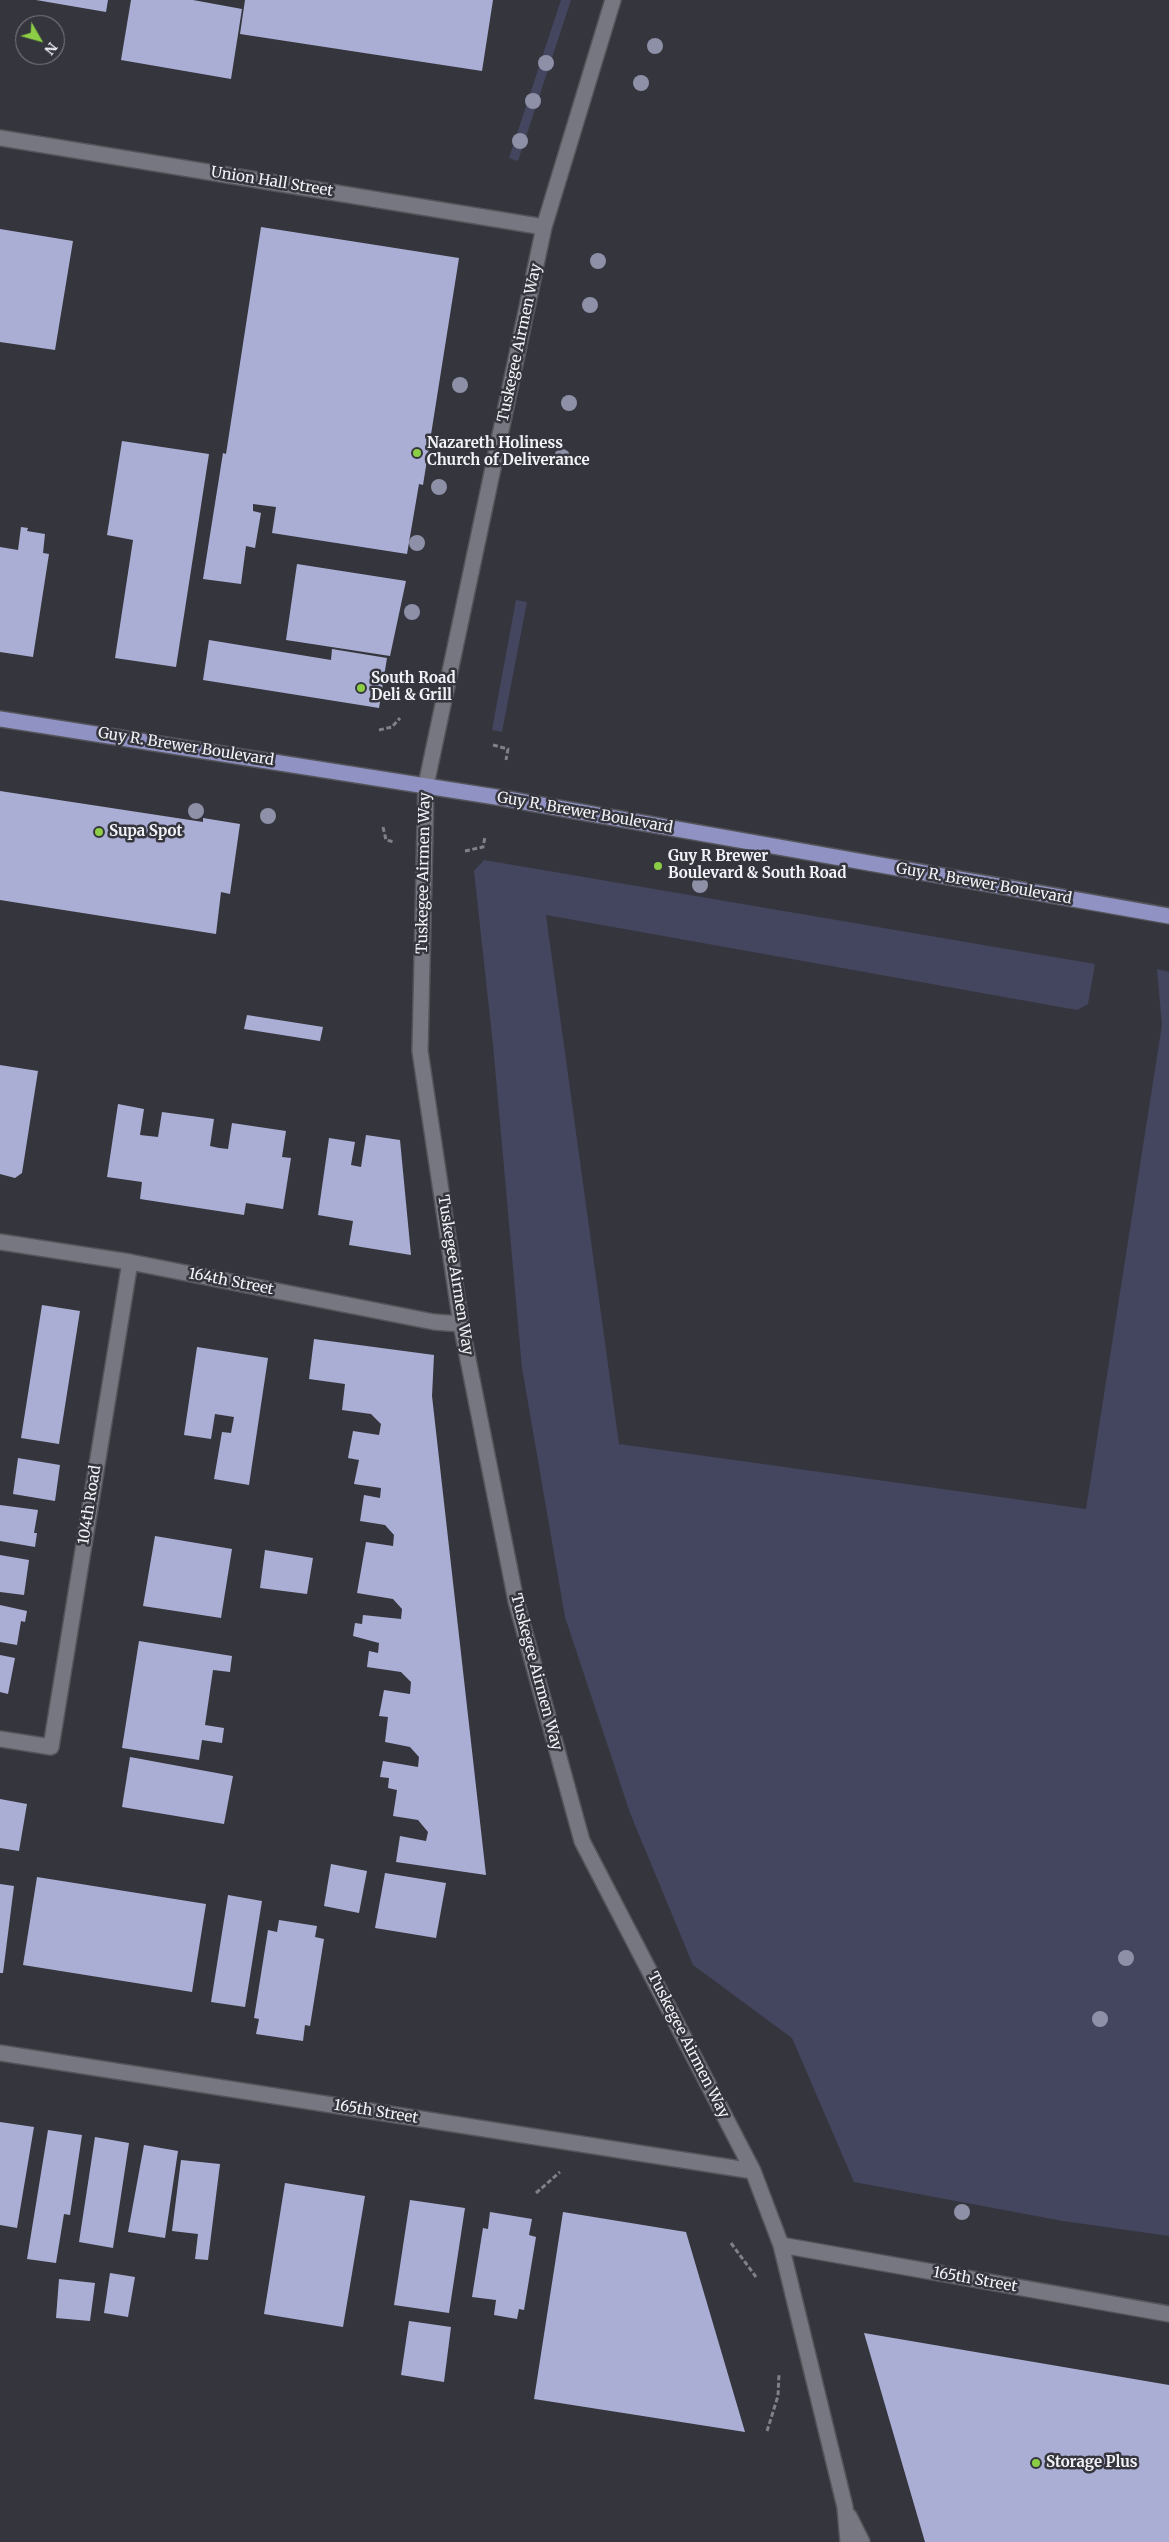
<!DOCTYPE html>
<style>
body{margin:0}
#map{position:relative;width:1169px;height:2542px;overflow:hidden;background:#35363d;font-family:Merriweather,serif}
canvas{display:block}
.north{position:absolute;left:15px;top:15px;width:50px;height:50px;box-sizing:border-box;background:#35363d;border:1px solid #818288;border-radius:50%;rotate:128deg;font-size:14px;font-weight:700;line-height:20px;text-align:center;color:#f2f3f8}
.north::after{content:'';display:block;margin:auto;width:18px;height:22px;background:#8bce46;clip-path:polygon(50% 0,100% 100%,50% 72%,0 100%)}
</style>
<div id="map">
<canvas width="1169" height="2542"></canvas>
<div class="north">N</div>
</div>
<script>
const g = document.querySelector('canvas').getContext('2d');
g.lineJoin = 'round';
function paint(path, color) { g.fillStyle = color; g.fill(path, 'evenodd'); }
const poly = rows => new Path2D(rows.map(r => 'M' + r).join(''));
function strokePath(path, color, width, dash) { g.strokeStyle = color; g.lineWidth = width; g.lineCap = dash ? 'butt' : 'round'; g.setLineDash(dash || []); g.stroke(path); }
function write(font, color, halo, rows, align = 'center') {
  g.font = font + ' Merriweather,serif'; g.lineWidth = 5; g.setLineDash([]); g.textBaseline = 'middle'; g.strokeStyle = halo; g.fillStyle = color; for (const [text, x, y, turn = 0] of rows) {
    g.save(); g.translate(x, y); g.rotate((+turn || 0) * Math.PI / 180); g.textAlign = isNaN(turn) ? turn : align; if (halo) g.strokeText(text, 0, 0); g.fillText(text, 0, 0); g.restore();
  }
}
paint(poly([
 [561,0,571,0,518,161,509,158],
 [516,600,527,602,502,732,492,730],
 [484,860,1095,964,1088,1004,1077,1010,546,915,619,1444,1086,1509,1162,1025,1157,969,1169,972,1169,2236,1063,2221,854,2182,792,2038,693,1965,630,1813,565,1617,522,1368,493,1045,474,871]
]), '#44455f');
paint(poly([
 [36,0,108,0,106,12],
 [131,0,193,0,242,9,231,79,121,60],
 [245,0,493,0,482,71,240,34],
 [261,227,459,258,423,485,419,484,407,554,272,533,276,507,253,504,253,511,261,513,255,548,246,546,241,584,203,579,223,453,226,454],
 [0,229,73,241,55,350,0,342],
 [122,441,209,454,176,667,115,658,133,540,107,535],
 [21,527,28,528,27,531,45,534,43,553,49,554,33,657,0,652,0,547,18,550],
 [297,564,406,581,390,656,286,640],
 [209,640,331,660,332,649,387,658,379,708,203,680],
 [0,791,203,822,203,818,240,824,230,894,221,892,216,934,0,900],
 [247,1015,323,1027,320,1041,244,1029],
 [0,1065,38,1071,22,1173,15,1178,0,1174],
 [118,1104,144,1109,140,1135,158,1137,162,1112,214,1119,210,1146,219,1148,228,1149,232,1123,286,1131,282,1157,291,1158,283,1209,246,1203,244,1215,140,1199,142,1182,107,1177],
 [366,1135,400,1140,411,1255,349,1245,353,1221,318,1215,329,1138,355,1142,351,1165,361,1167],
 [42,1305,80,1311,59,1444,21,1438],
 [314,1339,434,1355,432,1396,486,1875,396,1862,400,1836,426,1841,428,1832,418,1820,393,1816,397,1790,388,1788,389,1778,380,1777,383,1761,418,1767,419,1757,410,1747,385,1742,388,1717,379,1716,384,1690,410,1694,411,1682,401,1672,367,1667,369,1651,378,1653,379,1643,353,1636,355,1623,362,1624,363,1615,401,1619,402,1609,393,1599,357,1593,366,1542,393,1546,394,1535,385,1525,360,1521,364,1495,380,1498,381,1488,354,1484,359,1460,348,1458,353,1431,379,1435,381,1424,371,1414,342,1410,345,1384,309,1379],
 [197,1347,268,1358,249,1485,214,1479,222,1432,231,1433,234,1417,215,1414,211,1439,184,1435],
 [18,1458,60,1465,55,1501,13,1494],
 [0,1505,38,1510,34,1533,37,1533,35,1547,0,1541],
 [155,1536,232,1549,221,1618,143,1606],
 [265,1550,313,1558,307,1594,260,1588],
 [0,1555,29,1560,24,1595,0,1592],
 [0,1605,27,1611,25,1622,21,1621,17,1645,0,1642],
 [139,1641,232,1656,230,1672,213,1670,205,1725,224,1728,222,1743,202,1740,199,1760,122,1748],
 [0,1655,15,1658,8,1694,0,1692],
 [130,1757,233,1776,224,1824,122,1807],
 [0,1799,27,1804,19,1851,0,1848],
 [331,1864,367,1871,359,1913,324,1906],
 [385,1873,446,1883,436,1938,375,1928],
 [37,1877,206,1904,192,1992,23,1965],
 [0,1884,14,1886,3,1973,0,1973],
 [228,1895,262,1901,245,2007,211,2002],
 [279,1920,317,1926,315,1937,324,1939,310,2026,305,2025,303,2041,256,2034,259,2019,254,2018,268,1930,277,1932],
 [0,2122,34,2127,17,2228,0,2225],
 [48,2130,82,2135,70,2215,64,2214,56,2263,27,2259],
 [95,2137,129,2143,113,2248,79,2242],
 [144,2145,178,2151,165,2238,128,2232],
 [181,2160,220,2164,208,2260,195,2259,198,2234,172,2231],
 [285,2183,365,2196,343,2327,264,2314],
 [410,2200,465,2208,449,2313,394,2305],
 [490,2212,532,2219,529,2235,536,2237,524,2310,519,2309,517,2319,494,2315,496,2300,472,2297,483,2228,488,2229],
 [563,2212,686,2232,745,2432,534,2399],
 [110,2273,135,2277,128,2317,104,2313],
 [59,2279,95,2283,90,2321,56,2318],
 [409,2321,451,2327,444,2382,401,2375],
 [864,2333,1169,2385,1169,2542,925,2542]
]), '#abaed4');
const minor = poly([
 [613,0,544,227,426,785,420,1051,461,1324,516,1601,582,1841,753,2171,781,2245,845,2507,848,2542],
 [0,138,544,227],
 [0,1242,130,1262,434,1322,461,1324],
 [0,1739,51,1747,130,1262],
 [0,2053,753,2171],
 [781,2245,1169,2314],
 [849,2516,862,2542]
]);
const major = poly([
 [0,719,496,797,1169,916]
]);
strokePath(minor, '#54555b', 18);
strokePath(major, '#54555b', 18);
strokePath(poly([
 [379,730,392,727,400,718],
 [493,745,508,749,506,760],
 [383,827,386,840,395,842],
 [465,851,483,847,485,837],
 [536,2193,560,2172],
 [731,2243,756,2277],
 [767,2431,778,2396,779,2374]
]), '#808187', 3, [5, 2.5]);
strokePath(minor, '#767780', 15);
strokePath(major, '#9092c4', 15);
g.fillStyle = '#8e90a8';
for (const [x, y] of [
 [655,46],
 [546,63],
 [641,83],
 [533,101],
 [520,141],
 [598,261],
 [590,305],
 [460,385],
 [569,403],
 [562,457],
 [439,487],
 [417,543],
 [412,612],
 [196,811],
 [268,816],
 [700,885],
 [1126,1958],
 [1100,2019],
 [962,2212]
]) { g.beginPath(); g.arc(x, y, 8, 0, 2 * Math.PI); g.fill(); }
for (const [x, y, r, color] of [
 [417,453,5,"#8bce46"],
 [361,688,5,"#8bce46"],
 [99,832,5,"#8bce46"],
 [658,866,5,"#8bce46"],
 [1036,2463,5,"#8bce46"]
]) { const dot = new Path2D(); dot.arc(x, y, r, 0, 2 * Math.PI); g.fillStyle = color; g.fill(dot); strokePath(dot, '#35363d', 2); }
write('15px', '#f2f3f8', '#35363d', [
 ["Union Hall Street",272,182,9],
 ["Tuskegee Airmen Way",520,343,-78],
 ["Guy R. Brewer Boulevard",186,747,9],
 ["Guy R. Brewer Boulevard",585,813,10],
 ["Tuskegee Airmen Way",424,873,-89],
 ["Guy R. Brewer Boulevard",984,884,10],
 ["Tuskegee Airmen Way",455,1275,81],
 ["164th Street",231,1282,11],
 ["104th Road",90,1505,-81],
 ["Tuskegee Airmen Way",536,1672,75],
 ["Tuskegee Airmen Way",688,2045,63],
 ["165th Street",376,2112,9],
 ["165th Street",975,2280,10]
]);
write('bold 15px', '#f2f3f8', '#35363d', [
 ["Nazareth Holiness",427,444],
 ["Church of Deliverance",427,461],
 ["South Road",371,679],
 ["Deli & Grill",371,696],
 ["Supa Spot",109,832],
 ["Guy R Brewer",668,857],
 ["Boulevard & South Road",668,874],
 ["Storage Plus",1046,2463]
], 'left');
</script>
